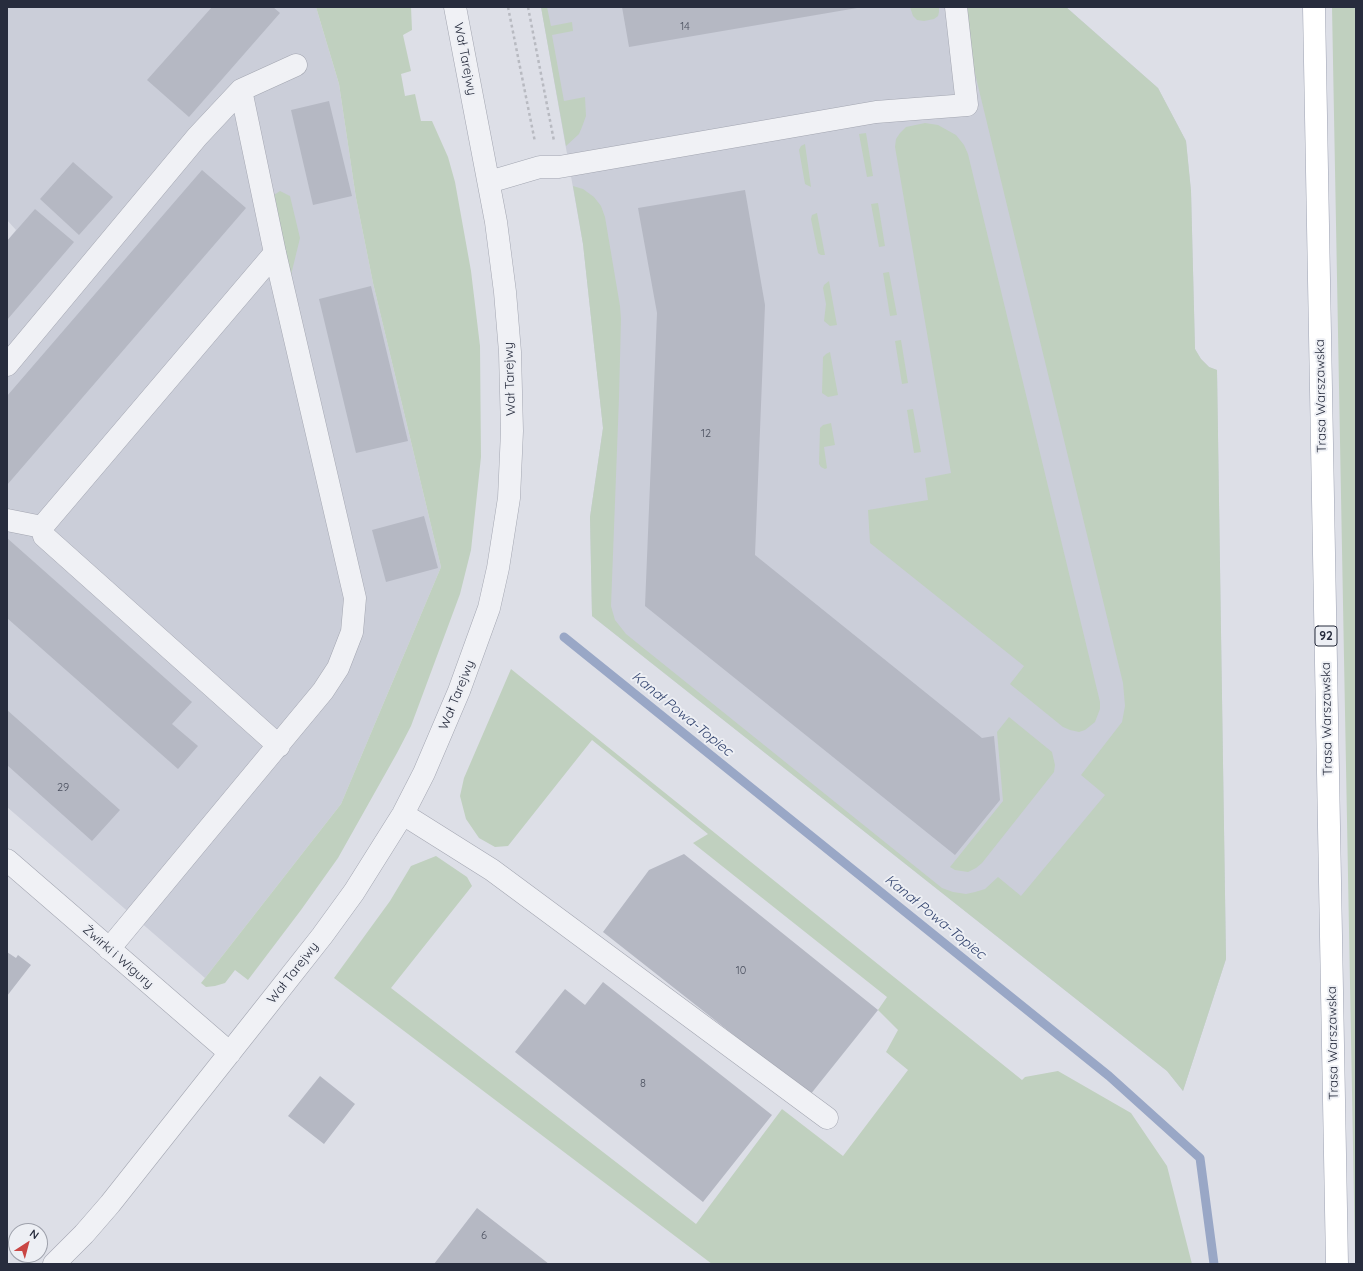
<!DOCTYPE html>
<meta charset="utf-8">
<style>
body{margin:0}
#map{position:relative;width:1363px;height:1271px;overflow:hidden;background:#dddfe7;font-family:Quicksand,sans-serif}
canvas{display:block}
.frame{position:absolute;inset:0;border:8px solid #272c3d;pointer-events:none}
.north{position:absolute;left:8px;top:1223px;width:40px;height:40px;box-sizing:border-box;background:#edeff4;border:1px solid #9ea1ab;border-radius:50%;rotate:36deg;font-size:11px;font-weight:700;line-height:16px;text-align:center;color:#272c3d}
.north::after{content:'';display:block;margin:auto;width:14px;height:18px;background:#ca4644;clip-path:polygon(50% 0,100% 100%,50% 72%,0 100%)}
</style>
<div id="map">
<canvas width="1363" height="1271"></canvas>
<div class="frame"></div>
<div class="north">N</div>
</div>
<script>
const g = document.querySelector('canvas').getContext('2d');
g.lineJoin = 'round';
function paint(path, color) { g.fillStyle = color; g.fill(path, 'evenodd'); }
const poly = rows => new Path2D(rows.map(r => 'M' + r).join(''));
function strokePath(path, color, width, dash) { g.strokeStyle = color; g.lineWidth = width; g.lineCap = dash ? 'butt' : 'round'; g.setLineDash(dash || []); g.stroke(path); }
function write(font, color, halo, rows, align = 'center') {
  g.font = font + ' Quicksand,sans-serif'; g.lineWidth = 4; g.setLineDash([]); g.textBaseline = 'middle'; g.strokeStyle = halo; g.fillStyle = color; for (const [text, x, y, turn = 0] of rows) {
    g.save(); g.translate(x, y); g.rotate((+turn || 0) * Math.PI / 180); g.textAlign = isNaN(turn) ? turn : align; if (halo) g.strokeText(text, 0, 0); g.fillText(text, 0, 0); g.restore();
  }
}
paint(poly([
 [7,7,316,7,339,84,356,198,373,283,441,567,341,804,205,978,7,807,7,241,16,230,7,220],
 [541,7,1066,7,1158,88,1186,141,1191,191,1195,349,1201,359,1209,367,1217,370,1226,959,1183,1091,1167,1071,592,616,590,517,603,428,583,244]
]), '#cbced9');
paint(poly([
 [316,7,411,7,412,30,403,35,411,71,401,74,405,96,415,94,421,121,432,121,448,157,455,182,471,271,480,346,481,457,471,550,460,594,411,726,397,753,338,858,301,910,248,980,235,970,225,983,215,986,206,987,201,983,205,978,341,804,441,567,373,283,356,198,339,84],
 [541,7,547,7,551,26,572,22,573,31,552,35,564,101,585,97,586,116,582,127,579,134,566,146],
 [910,7,939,7,939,12,938,16,934,19,924,21,917,20,913,16],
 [966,7,1066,7,1158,88,1186,141,1191,191,1195,349,1201,359,1209,367,1217,370,1226,959,1183,1091,1167,1071,592,616,590,517,603,428,583,244,573,186,583,189,594,197,601,206,605,217,620,306,621,319,619,398,611,606,615,620,626,634,942,888,953,892,966,894,975,892,985,889,998,877,1021,896,1105,795,1081,775,1122,722,1125,706,1123,683,970,53],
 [1332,7,1356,7,1356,1264,1355,1264,1355,1254],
 [925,123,938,125,956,135,964,145,968,154,1100,702,1100,709,1095,722,1085,730,1079,732,1070,730,1063,727,1010,684,1024,666,870,543,868,510,928,500,925,478,951,473,895,147,896,139,900,133,906,127],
 [866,133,873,176,867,177,859,134],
 [805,144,811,187,805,184,799,150,801,146],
 [280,191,290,196,300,238,291,275,276,218,274,195],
 [878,203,885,246,879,247,871,204],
 [817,213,825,255,821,255,818,253,811,219,812,215],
 [889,272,897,315,890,316,883,273],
 [829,281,837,325,830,326,824,321,826,304,823,288,824,285],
 [901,340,908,383,902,384,895,341],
 [830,352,838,395,828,397,822,393,823,357,826,354],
 [913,409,921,452,914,453,907,410],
 [831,423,835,445,824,447,827,468,825,469,821,467,819,464,820,428,823,425],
 [511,669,1022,1080,1025,1077,1058,1071,1131,1113,1167,1166,1192,1264,712,1264,334,978,390,901,411,866,436,856,467,877,472,886,391,988,696,1224,782,1109,843,1156,908,1070,886,1052,898,1030,878,1010,887,997,693,843,708,834,592,740,508,846,495,847,479,838,466,819,460,796,464,778],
 [1009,717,1052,752,1055,765,1054,772,982,863,976,868,968,872,955,870,950,867,1003,801,997,732]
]), '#c0d0bf');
strokePath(poly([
 [564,637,1109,1076,1200,1158,1214,1264]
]), '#99a7c6', 9);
paint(poly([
 [212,7,273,7,280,13,189,117,147,80],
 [622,7,857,7,857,8,629,47],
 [329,101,352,196,313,205,291,110],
 [73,162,113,197,79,235,40,199],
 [202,170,246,208,7,485,7,396],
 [745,190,765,305,755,555,982,738,994,736,1000,800,955,855,645,606,657,313,638,208],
 [35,209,74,242,7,320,7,241],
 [371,286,408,441,356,453,319,299],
 [424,516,438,568,386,582,372,530],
 [7,538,192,702,172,724,198,746,178,769,7,618],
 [7,710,120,810,92,841,7,765],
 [684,854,878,1010,810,1095,603,932,649,870],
 [7,952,16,958,18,955,31,965,7,996],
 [603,982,772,1115,703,1202,515,1052,565,989,585,1005],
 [320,1076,355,1104,324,1144,288,1116],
 [477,1208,549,1264,434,1264]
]), '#b5b8c3');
const minor = poly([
 [489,182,540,167,559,167,876,112,967,105,956,7],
 [275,253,42,527,44,536,279,746],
 [7,365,197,137,241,90,296,65],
 [7,520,42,527],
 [403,814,492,870,827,1118],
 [7,860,230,1053],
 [109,949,323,691,338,668,352,632,355,598,275,253,241,90],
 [54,1264,84,1234,110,1204,266,1007,322,936,354,892,403,814,424,773,459,691,489,608,498,568,509,498,512,431,510,352,505,292,496,222,455,7]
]);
const major = poly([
 [1314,7,1337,1264]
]);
strokePath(minor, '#a3a6b1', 23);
strokePath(major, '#9da2b2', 23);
strokePath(poly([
 [508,7,535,142],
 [528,7,554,141]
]), '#b8bac1', 2.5, [3, 3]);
strokePath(minor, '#f0f1f5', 22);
strokePath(major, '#fff', 22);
write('11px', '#4a4f5e', null, [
 ["14",685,27],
 ["12",706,434],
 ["29",63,788],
 ["10",741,971],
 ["8",643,1084],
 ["6",484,1236]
]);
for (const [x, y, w] of [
 [1326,636,22]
]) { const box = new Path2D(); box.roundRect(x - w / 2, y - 10, w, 20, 3); g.fillStyle = '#edeff4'; g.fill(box); strokePath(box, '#272c3d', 1); }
write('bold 12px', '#272c3d', null, [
 ["92",1326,636]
]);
write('13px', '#272c3d', '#edeff4', [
 ["Wał Tarejwy",465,59,79],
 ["Wał Tarejwy",510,379,-92],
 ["Trasa Warszawska",1321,396,-91],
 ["Wał Tarejwy",457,695,-68],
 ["Trasa Warszawska",1327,719,-91],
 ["Żwirki i Wigury",118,957,41],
 ["Wał Tarejwy",293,973,-52],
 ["Trasa Warszawska",1333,1043,-91]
]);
write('italic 14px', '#33446f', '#edeff4', [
 ["Kanał Powa-Topiec",682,714,39],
 ["Kanał Powa-Topiec",935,917,39]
]);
</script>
